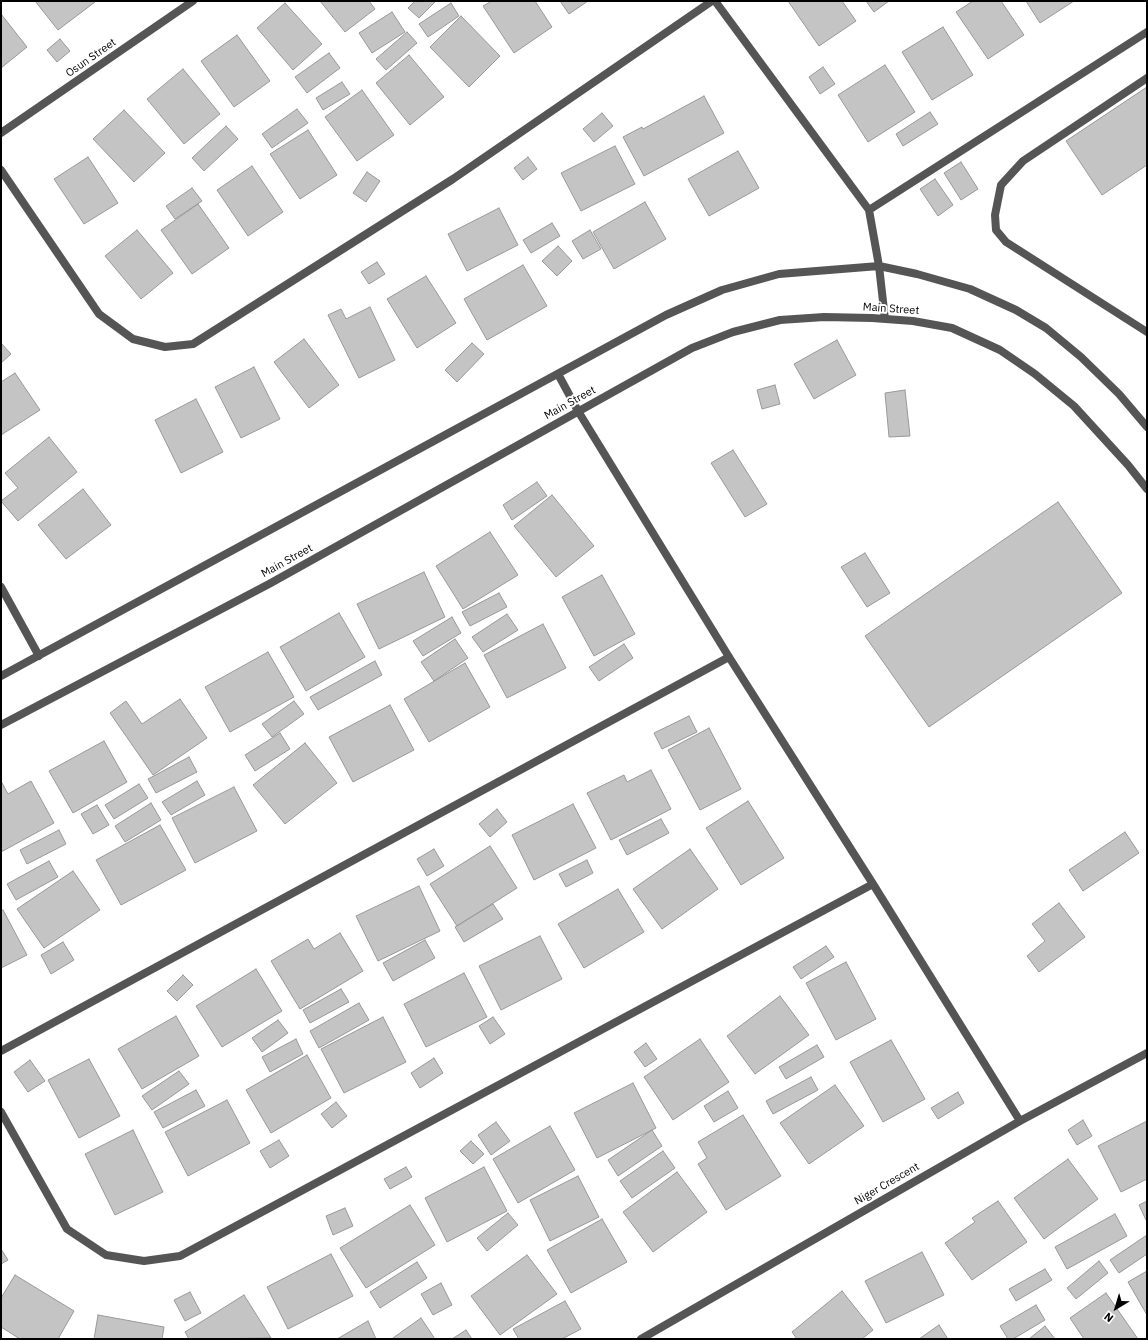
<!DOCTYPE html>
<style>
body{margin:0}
#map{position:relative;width:1148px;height:1340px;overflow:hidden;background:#fff;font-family:"IBM Plex Sans",sans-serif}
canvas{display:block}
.frame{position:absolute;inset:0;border:2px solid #000;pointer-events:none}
.north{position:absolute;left:1096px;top:1288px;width:40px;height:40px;-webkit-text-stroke:3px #fff;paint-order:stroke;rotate:218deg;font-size:11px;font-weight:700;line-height:16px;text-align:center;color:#000}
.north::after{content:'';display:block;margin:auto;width:14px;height:18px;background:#000;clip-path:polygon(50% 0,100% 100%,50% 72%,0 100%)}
</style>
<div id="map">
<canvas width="1148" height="1340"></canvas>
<div class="frame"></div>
<div class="north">N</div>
</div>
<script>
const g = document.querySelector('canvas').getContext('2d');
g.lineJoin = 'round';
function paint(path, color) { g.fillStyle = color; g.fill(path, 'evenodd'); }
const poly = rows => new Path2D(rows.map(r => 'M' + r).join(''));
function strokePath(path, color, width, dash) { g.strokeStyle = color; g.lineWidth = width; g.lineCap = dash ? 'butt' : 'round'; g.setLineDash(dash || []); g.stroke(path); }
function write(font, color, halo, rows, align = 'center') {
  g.font = font + ' "IBM Plex Sans",sans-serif'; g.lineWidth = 4; g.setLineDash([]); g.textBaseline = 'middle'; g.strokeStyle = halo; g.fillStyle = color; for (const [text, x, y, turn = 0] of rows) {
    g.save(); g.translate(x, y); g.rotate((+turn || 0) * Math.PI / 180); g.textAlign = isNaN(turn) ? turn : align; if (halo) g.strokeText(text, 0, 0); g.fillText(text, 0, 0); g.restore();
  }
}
const building = poly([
 [35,1,94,1,95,2,58,30,35,1],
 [320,1,369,1,375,9,345,32,320,1],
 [415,1,436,1,419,18,408,8,415,1],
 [492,1,535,1,552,27,514,53,483,6,492,1],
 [560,1,588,1,569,14,560,1],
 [788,1,842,1,856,21,819,46,788,1],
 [866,1,889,1,874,12,866,1],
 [973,1,1001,1,1024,35,988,59,956,12,973,1],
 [1026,1,1074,1,1040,23,1026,1],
 [285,3,322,44,293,70,257,28,285,3],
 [451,3,459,16,428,37,419,24,451,3],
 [392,12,405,32,372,53,359,33,392,12],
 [1,14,27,47,1,68,1,14],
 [461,16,500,56,469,87,430,47,461,16],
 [943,27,973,75,932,100,902,52,943,27],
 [407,32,417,43,386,70,376,59,407,32],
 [237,35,270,81,234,107,201,61,237,35],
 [60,39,70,51,57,62,47,50,60,39],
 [329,53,340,68,307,93,295,77,329,53],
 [409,55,444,97,410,125,376,83,409,55],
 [885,65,915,112,868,142,838,95,885,65],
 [823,67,835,84,820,94,809,77,823,67],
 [183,69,220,114,184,144,147,99,183,69],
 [342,82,350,94,323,110,316,98,342,82],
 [1147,87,1147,165,1102,195,1066,141,1147,87],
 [362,90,394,135,357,161,325,117,362,90],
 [704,96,724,133,644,176,623,137,642,127,643,129,704,96],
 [297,109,308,123,272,148,262,134,297,109],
 [124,110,165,153,134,182,93,139,124,110],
 [930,112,938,124,903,146,896,134,930,112],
 [602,113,613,126,594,142,583,129,602,113],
 [226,126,238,139,204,171,192,158,226,126],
 [308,130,337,175,300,199,270,154,308,130],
 [615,146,635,184,581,211,561,173,615,146],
 [738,151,759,188,709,216,688,179,738,151],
 [88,157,118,203,84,224,54,179,88,157],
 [528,157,537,169,523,180,514,168,528,157],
 [961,162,978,189,961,200,944,173,961,162],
 [252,166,283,212,248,236,217,190,252,166],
 [367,172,380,181,366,202,353,193,367,172],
 [935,179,953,205,938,216,920,189,935,179],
 [192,188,202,201,175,219,166,206,192,188],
 [645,202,666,239,614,269,593,232,645,202],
 [198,204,229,248,192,274,161,230,198,204],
 [499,208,518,245,467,271,448,234,499,208],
 [552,223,560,236,531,253,523,240,552,223],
 [137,230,173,273,141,299,105,256,137,230],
 [590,230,601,249,583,259,572,241,590,230],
 [558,246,572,261,557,276,542,261,558,246],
 [377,262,385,274,369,284,361,272,377,262],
 [523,265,547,306,487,340,464,299,523,265],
 [426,276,456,323,417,348,387,299,426,276],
 [370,307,395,360,359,378,328,315,341,309,346,319,370,307],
 [304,339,339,385,309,408,274,362,304,339],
 [837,340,856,375,814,399,794,364,837,340],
 [1,343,11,354,1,363,1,343],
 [472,343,484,354,457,382,445,370,472,343],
 [254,367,280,419,241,438,215,387,254,367],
 [15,373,40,410,1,435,1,382,15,373],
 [775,385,780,404,762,409,757,390,775,385],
 [905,390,910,436,889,437,885,393,905,390],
 [196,399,223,452,181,473,155,420,196,399],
 [49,437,77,472,18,521,1,501,18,488,5,473,49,437],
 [733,450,767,504,745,517,711,463,733,450],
 [537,482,547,496,512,520,503,505,537,482],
 [83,489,111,525,66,559,38,525,83,489],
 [552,495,594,546,556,577,514,526,552,495],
 [1058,502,1122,593,929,727,865,636,1058,502],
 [490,532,518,575,463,609,436,566,490,532],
 [865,553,890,593,867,607,841,567,865,553],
 [424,572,445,617,379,649,357,604,424,572],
 [602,575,635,634,594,656,562,597,602,575],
 [499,593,507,607,470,626,462,612,499,593],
 [339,613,365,657,306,691,280,647,339,613],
 [507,614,518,630,483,652,472,637,507,614],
 [452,617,461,633,423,656,413,641,452,617],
 [543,624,566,668,507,698,484,655,543,624],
 [455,639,468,658,434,681,421,662,455,639],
 [624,644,633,658,599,681,589,667,624,644],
 [268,652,294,697,230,732,205,687,268,652],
 [375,661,382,675,318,710,310,697,375,661],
 [465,663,490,707,429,742,404,699,465,663],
 [180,699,207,738,153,775,110,713,126,701,142,724,180,699],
 [294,701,304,714,272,737,262,724,294,701],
 [390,705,414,750,353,782,329,737,390,705],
 [689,716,697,732,662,749,654,733,689,716],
 [709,728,741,789,700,810,668,750,709,728],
 [280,733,290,749,255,771,245,755,280,733],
 [104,741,127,782,73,813,49,771,104,741],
 [305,743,337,783,285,824,253,785,305,743],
 [189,757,197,772,156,793,148,779,189,757],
 [651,770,671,809,611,840,587,793,624,775,627,782,651,770],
 [1,781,8,794,31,781,54,823,1,852,1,781],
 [197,781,205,795,171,815,162,802,197,781],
 [139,784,148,798,114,819,105,805,139,784],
 [234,787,257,831,195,863,172,818,234,787],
 [748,801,784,858,741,885,706,828,748,801],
 [151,803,161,820,125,842,115,826,151,803],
 [573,804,596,848,534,880,512,835,573,804],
 [97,805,109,825,93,834,81,814,97,805],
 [497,809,507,822,490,837,479,824,497,809],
 [661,819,669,833,627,855,619,840,661,819],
 [160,825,186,870,121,905,96,860,160,825],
 [59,830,66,844,27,864,20,850,59,830],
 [1125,832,1139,853,1083,891,1069,870,1125,832],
 [490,846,517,888,457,926,430,884,490,846],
 [434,849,444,866,427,876,417,859,434,849],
 [690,849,718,889,662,929,633,889,690,849],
 [587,860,593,873,566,887,559,874,587,860],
 [49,861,58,877,16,900,7,884,49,861],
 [73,871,100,910,44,948,17,909,73,871],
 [419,886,440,931,378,961,356,916,419,886],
 [618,889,644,932,584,968,558,924,618,889],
 [1059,903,1085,937,1039,972,1027,956,1045,941,1032,924,1059,903],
 [493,904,503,919,464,942,455,927,493,904],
 [3,910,27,955,1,968,1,911,3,910],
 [340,933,363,971,300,1009,271,961,308,939,314,949,340,933],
 [540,936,562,979,501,1010,479,966,540,936],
 [425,940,435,958,393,981,383,963,425,940],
 [63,942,74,960,51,974,41,955,63,942],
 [826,946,834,957,801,979,793,967,826,946],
 [846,962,876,1019,836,1040,806,983,846,962],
 [256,969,282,1011,222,1047,196,1006,256,969],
 [464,973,487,1017,426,1047,404,1004,464,973],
 [183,975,193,985,177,1001,167,991,183,975],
 [341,989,349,1002,310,1023,303,1010,341,989],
 [780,996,809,1035,755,1074,727,1036,780,996],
 [359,1003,369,1020,319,1048,310,1031,359,1003],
 [176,1016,199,1056,142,1089,118,1049,176,1016],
 [383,1017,406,1062,344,1093,321,1049,383,1017],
 [493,1017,505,1034,490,1044,479,1026,493,1017],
 [278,1020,288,1033,262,1052,252,1038,278,1020],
 [296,1039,303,1054,270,1072,262,1057,296,1039],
 [700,1039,729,1082,673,1120,644,1077,700,1039],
 [891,1040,925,1099,883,1122,850,1062,891,1040],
 [646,1043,657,1059,645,1067,634,1052,646,1043],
 [817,1045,824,1057,786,1079,779,1067,817,1045],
 [307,1055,331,1098,271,1133,246,1090,307,1055],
 [434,1058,443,1073,420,1088,411,1073,434,1058],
 [89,1059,120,1116,79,1138,48,1080,89,1059],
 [30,1060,45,1081,28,1092,14,1072,30,1060],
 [179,1071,189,1084,152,1110,142,1096,179,1071],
 [811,1077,818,1090,773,1114,766,1101,811,1077],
 [633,1083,656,1128,597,1158,574,1113,633,1083],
 [835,1085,864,1126,809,1164,780,1123,835,1085],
 [196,1090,205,1106,163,1128,154,1112,196,1090],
 [728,1091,738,1108,714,1122,704,1106,728,1091],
 [958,1092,964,1103,938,1119,931,1108,958,1092],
 [227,1100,250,1143,188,1176,165,1132,227,1100],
 [336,1102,347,1116,332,1128,321,1114,336,1102],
 [743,1115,781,1176,726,1210,698,1164,707,1158,698,1142,743,1115],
 [1083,1120,1092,1136,1077,1145,1068,1130,1083,1120],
 [1147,1121,1147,1179,1121,1192,1098,1146,1147,1121],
 [496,1122,510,1141,491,1155,478,1135,496,1122],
 [550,1126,575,1170,518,1203,493,1159,550,1126],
 [133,1130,163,1192,115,1215,85,1154,133,1130],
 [652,1130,662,1146,618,1176,608,1160,652,1130],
 [279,1140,289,1156,270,1168,260,1151,279,1140],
 [471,1141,484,1154,473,1164,460,1151,471,1141],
 [663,1151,675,1168,632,1198,620,1181,663,1151],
 [1068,1159,1098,1199,1044,1239,1014,1198,1068,1159],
 [406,1167,412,1177,390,1189,384,1179,406,1167],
 [484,1167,507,1211,447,1242,425,1198,484,1167],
 [677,1172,707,1212,653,1252,623,1212,677,1172],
 [578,1176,599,1217,550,1241,530,1200,578,1176],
 [998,1201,1027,1242,972,1280,945,1243,975,1222,972,1218,998,1201],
 [1147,1201,1147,1219,1146,1220,1139,1205,1147,1201],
 [410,1205,435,1245,366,1288,340,1248,410,1205],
 [345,1208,353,1226,333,1235,326,1216,345,1208],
 [508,1213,518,1225,487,1251,477,1238,508,1213],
 [1115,1214,1127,1236,1067,1269,1055,1247,1115,1214],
 [602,1219,627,1262,571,1293,547,1250,602,1219],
 [1147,1235,1147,1254,1119,1273,1110,1260,1147,1235],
 [1,1249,8,1260,1,1264,1,1249],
 [922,1252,944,1295,886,1323,865,1281,922,1252],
 [331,1254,353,1296,288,1329,267,1287,331,1254],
 [527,1255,557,1294,500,1335,471,1296,527,1255],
 [1099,1261,1108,1273,1076,1299,1067,1288,1099,1261],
 [417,1262,427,1278,380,1308,370,1292,417,1262],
 [1045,1269,1052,1280,1016,1301,1009,1289,1045,1269],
 [1147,1271,1147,1315,1128,1282,1147,1271],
 [15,1275,74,1311,58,1339,20,1339,1,1327,1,1298,15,1275],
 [441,1283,452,1305,433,1315,421,1294,441,1283],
 [842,1291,873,1330,862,1339,797,1339,792,1332,842,1291],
 [190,1292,201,1313,185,1321,174,1300,190,1292],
 [1106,1293,1138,1339,1084,1339,1070,1318,1106,1293],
 [244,1295,271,1338,189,1339,185,1332,244,1295],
 [565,1301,581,1329,562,1339,519,1339,513,1329,565,1301],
 [1036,1305,1045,1320,1013,1339,1008,1339,1000,1326,1036,1305],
 [98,1315,164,1327,162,1339,94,1339,98,1315],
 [421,1318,435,1339,394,1339,393,1338,421,1318],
 [368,1321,376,1339,337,1339,368,1321],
 [939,1325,948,1339,919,1339,939,1325],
 [1045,1326,1055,1339,1029,1339,1045,1326],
 [466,1330,472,1339,452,1339,466,1330]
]);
paint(building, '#c4c4c4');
strokePath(building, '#999', 1);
strokePath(poly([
 [1147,78,1023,161,1001,185,995,215,996,230,1006,242,1147,332]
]), '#555', 8);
strokePath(poly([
 [715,1,869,210,879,266,885,319],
 [1,133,193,1],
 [1,170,99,314,133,339,165,347,193,344,453,179,712,1],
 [869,210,1147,32],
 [558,374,578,411,729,657,873,884,1020,1121],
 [1,587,39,656],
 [1,676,666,315,722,290,779,274,879,266,917,274,970,289,1016,310,1046,328,1081,357,1119,394,1147,427],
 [1,725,269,584,692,348,733,332,780,320,824,317,872,318,913,321,952,328,1000,350,1035,374,1074,406,1128,465,1147,489],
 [1,1051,729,657],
 [1,1112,67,1229,106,1255,144,1261,180,1256,873,884],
 [641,1339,1020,1121,1147,1053]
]), '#555', 8);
write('11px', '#000', '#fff', [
 ["Osun Street",91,58,-35],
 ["Main Street",891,309,4],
 ["Main Street",570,403,-29],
 ["Main Street",287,561,-29],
 ["Niger Crescent",887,1184,-30]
]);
</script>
